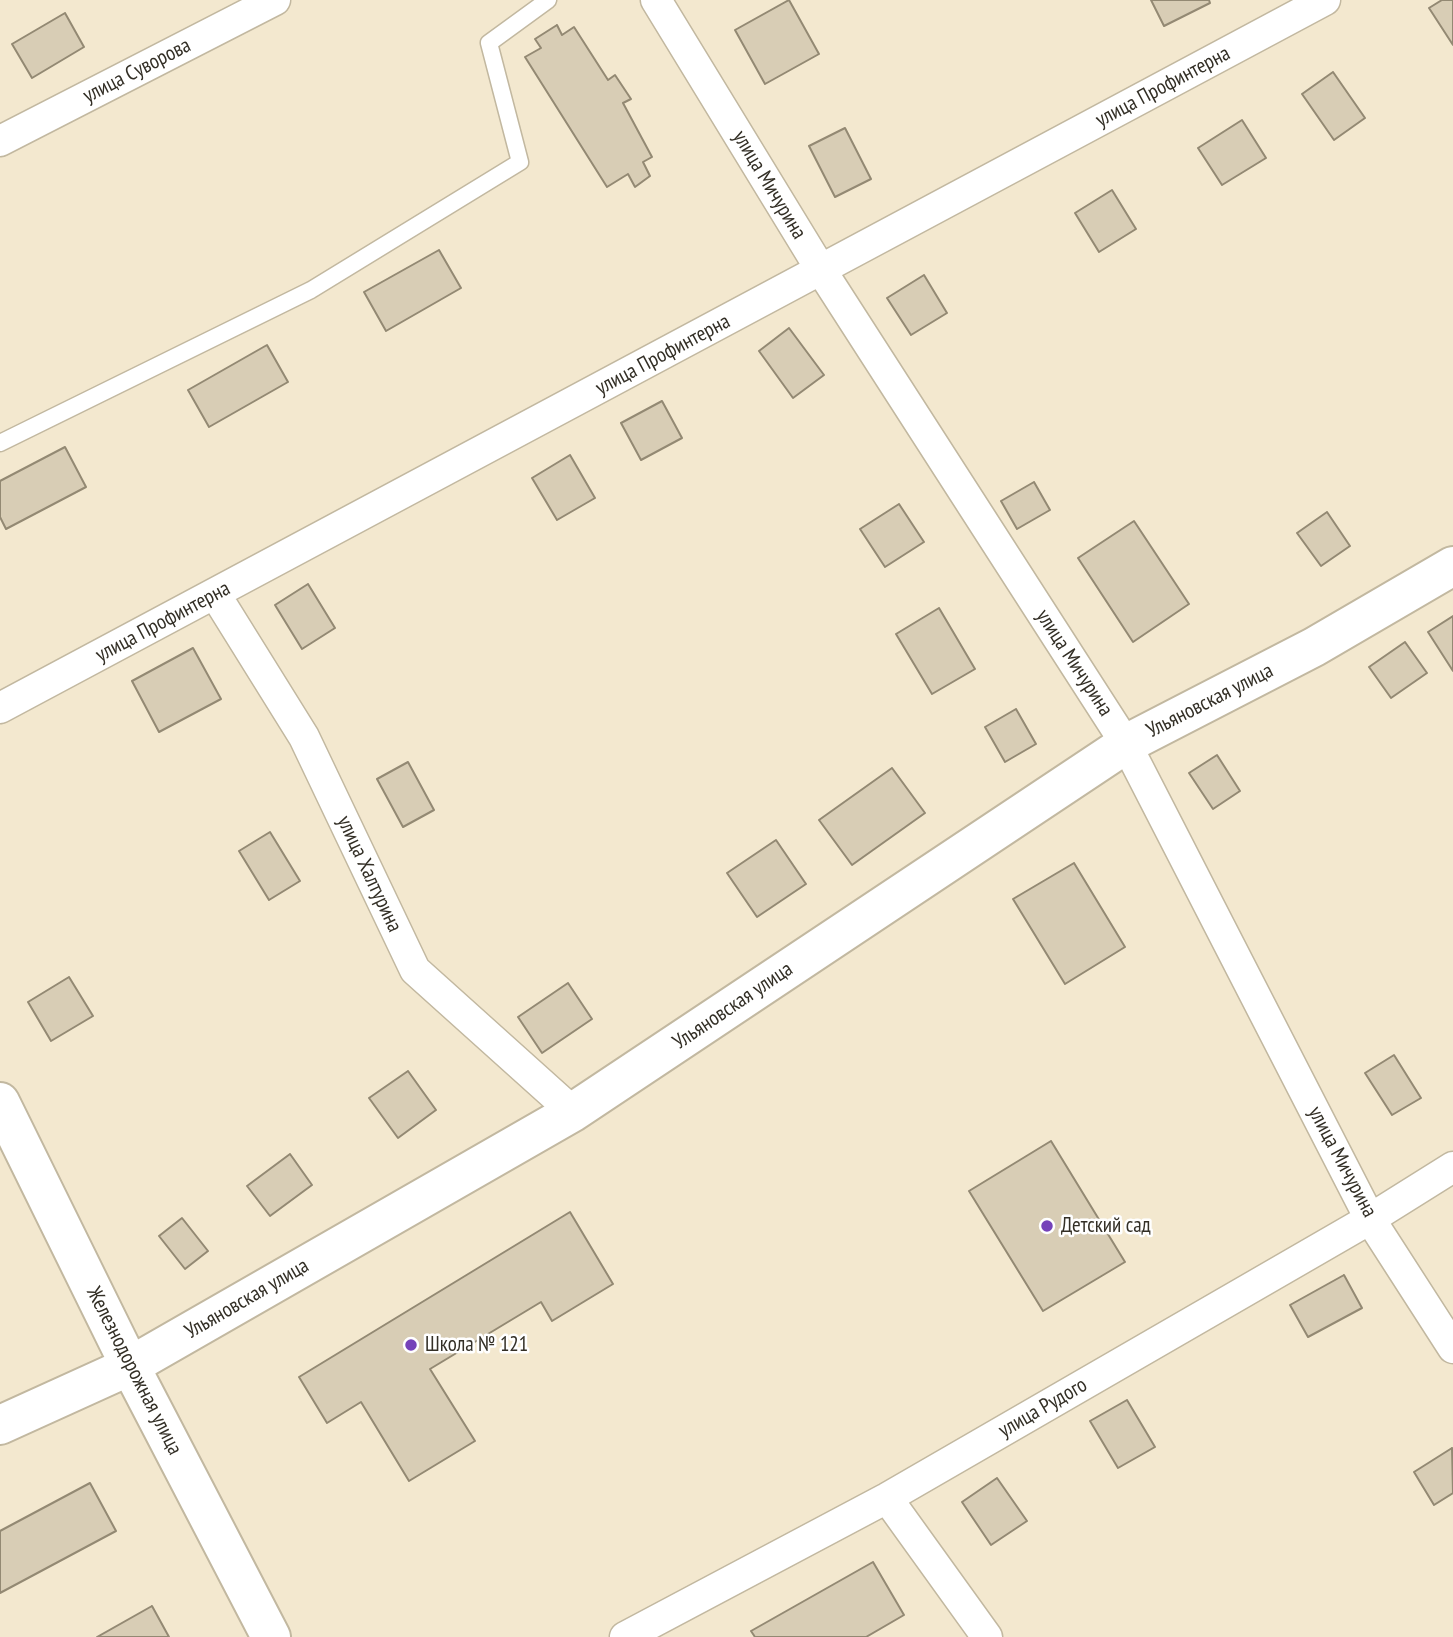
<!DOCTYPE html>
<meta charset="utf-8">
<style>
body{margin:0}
canvas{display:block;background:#f3e8cf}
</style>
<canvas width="1453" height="1637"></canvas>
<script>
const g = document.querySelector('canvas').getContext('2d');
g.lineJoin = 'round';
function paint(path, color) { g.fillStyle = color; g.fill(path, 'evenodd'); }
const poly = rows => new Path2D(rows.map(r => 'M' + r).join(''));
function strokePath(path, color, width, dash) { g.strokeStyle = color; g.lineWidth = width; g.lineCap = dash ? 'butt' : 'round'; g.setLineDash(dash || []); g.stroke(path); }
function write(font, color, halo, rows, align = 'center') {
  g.font = font + ' "PT Sans Narrow",sans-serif'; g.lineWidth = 5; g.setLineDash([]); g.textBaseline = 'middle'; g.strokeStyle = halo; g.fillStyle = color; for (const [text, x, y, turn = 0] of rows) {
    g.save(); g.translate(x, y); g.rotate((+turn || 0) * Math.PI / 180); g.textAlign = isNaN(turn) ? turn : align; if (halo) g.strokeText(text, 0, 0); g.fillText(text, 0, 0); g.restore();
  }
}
const building = poly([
 [789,0,819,54,765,84,735,30,789,0],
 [1151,0,1209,0,1210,3,1164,26,1151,0],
 [1442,0,1453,0,1453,45,1429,8,1442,0],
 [65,13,84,47,32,78,12,44,65,13],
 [557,25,562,35,574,27,608,80,615,75,631,99,623,103,652,157,643,162,650,176,635,187,628,174,607,187,525,57,541,48,535,39,557,25],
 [1333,72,1365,118,1334,140,1302,94,1333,72],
 [1242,120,1266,158,1222,185,1198,148,1242,120],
 [845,128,871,179,835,197,809,146,845,128],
 [1112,190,1136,229,1099,252,1075,213,1112,190],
 [439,250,461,288,386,331,364,292,439,250],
 [924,275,947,313,911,335,887,298,924,275],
 [789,328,824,375,793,398,759,351,789,328],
 [267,345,288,382,209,427,188,390,267,345],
 [662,401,682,438,641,460,621,423,662,401],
 [65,447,86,487,6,529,0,517,0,481,65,447],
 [570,455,595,498,557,520,532,478,570,455],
 [1034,482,1050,510,1017,529,1001,501,1034,482],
 [899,504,924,542,885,567,860,529,899,504],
 [1327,512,1350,546,1321,566,1297,533,1327,512],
 [1134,521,1189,604,1133,642,1078,558,1134,521],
 [308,584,335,628,302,649,275,605,308,584],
 [939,608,975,669,932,694,896,634,939,608],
 [1453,616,1453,671,1428,632,1453,616],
 [1405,642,1427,673,1391,698,1369,667,1405,642],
 [193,648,221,699,159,732,132,681,193,648],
 [1016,709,1036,744,1005,762,985,727,1016,709],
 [1217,755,1240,791,1213,809,1189,773,1217,755],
 [408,762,434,810,403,827,377,779,408,762],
 [892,768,925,813,852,865,819,820,892,768],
 [270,832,300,881,269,900,239,851,270,832],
 [776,840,806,884,757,917,727,873,776,840],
 [1074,863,1125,947,1065,984,1013,899,1074,863],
 [69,977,93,1016,51,1041,28,1002,69,977],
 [568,983,592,1019,542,1053,518,1017,568,983],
 [1394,1055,1421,1098,1392,1115,1365,1073,1394,1055],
 [408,1071,436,1110,398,1138,369,1098,408,1071],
 [1051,1141,1125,1262,1043,1311,969,1191,1051,1141],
 [290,1154,312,1185,270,1216,247,1186,290,1154],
 [570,1212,613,1284,552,1321,541,1302,430,1369,475,1441,409,1481,361,1402,327,1423,299,1377,570,1212],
 [182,1218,208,1251,185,1269,159,1236,182,1218],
 [1344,1275,1362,1308,1308,1337,1290,1305,1344,1275],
 [1127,1400,1155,1447,1118,1468,1090,1421,1127,1400],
 [1452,1448,1453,1493,1434,1505,1414,1472,1452,1448],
 [997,1478,1027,1521,991,1545,962,1502,997,1478],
 [90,1483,116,1531,0,1593,0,1531,90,1483],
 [873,1562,904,1615,866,1637,755,1637,751,1631,873,1562],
 [152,1606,169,1637,97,1637,152,1606]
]);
paint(building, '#d8cdb5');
strokePath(building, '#938973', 2);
const lane = poly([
 [0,443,311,290,520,162,489,43,548,0]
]);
const street = poly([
 [656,0,821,270,1126,744,1370,1219,1453,1348],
 [0,141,275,0],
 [215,594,304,737,415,970,573,1112],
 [0,708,1325,0],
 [887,1498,987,1637],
 [625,1637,887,1498,1370,1219,1453,1167]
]);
const secondary = poly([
 [0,1102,130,1366,271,1637],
 [0,1425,130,1366,573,1112,1126,744,1314,647,1453,566]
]);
strokePath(lane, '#c2b8a0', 19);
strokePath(street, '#c2b8a0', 33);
strokePath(secondary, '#c2b8a0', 42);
strokePath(lane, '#fff', 16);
strokePath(street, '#fff', 30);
strokePath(secondary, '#fff', 38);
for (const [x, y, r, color] of [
 [1047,1226,7,"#7542b9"],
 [411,1345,7,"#7542b9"]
]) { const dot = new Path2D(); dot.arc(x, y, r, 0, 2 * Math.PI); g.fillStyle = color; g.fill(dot); strokePath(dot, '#fff', 2.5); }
write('21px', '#332f26', '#fff', [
 ["улица Суворова",137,71,-27],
 ["улица Профинтерна",1163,87,-28],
 ["улица Мичурина",769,185,59],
 ["улица Профинтерна",663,355,-28],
 ["улица Профинтерна",163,622,-28],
 ["улица Мичурина",1074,663,57],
 ["Ульяновская улица",1210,701,-27],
 ["улица Халтурина",369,874,65],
 ["Ульяновская улица",733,1006,-34],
 ["улица Мичурина",1342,1162,62],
 ["Ульяновская улица",247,1299,-30],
 ["Железнодорожная улица",134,1371,63],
 ["улица Рудого",1043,1408,-30]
]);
write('21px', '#332f26', '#fff', [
 ["Детский сад",1061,1226],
 ["Школа № 121",425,1345]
], 'left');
</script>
